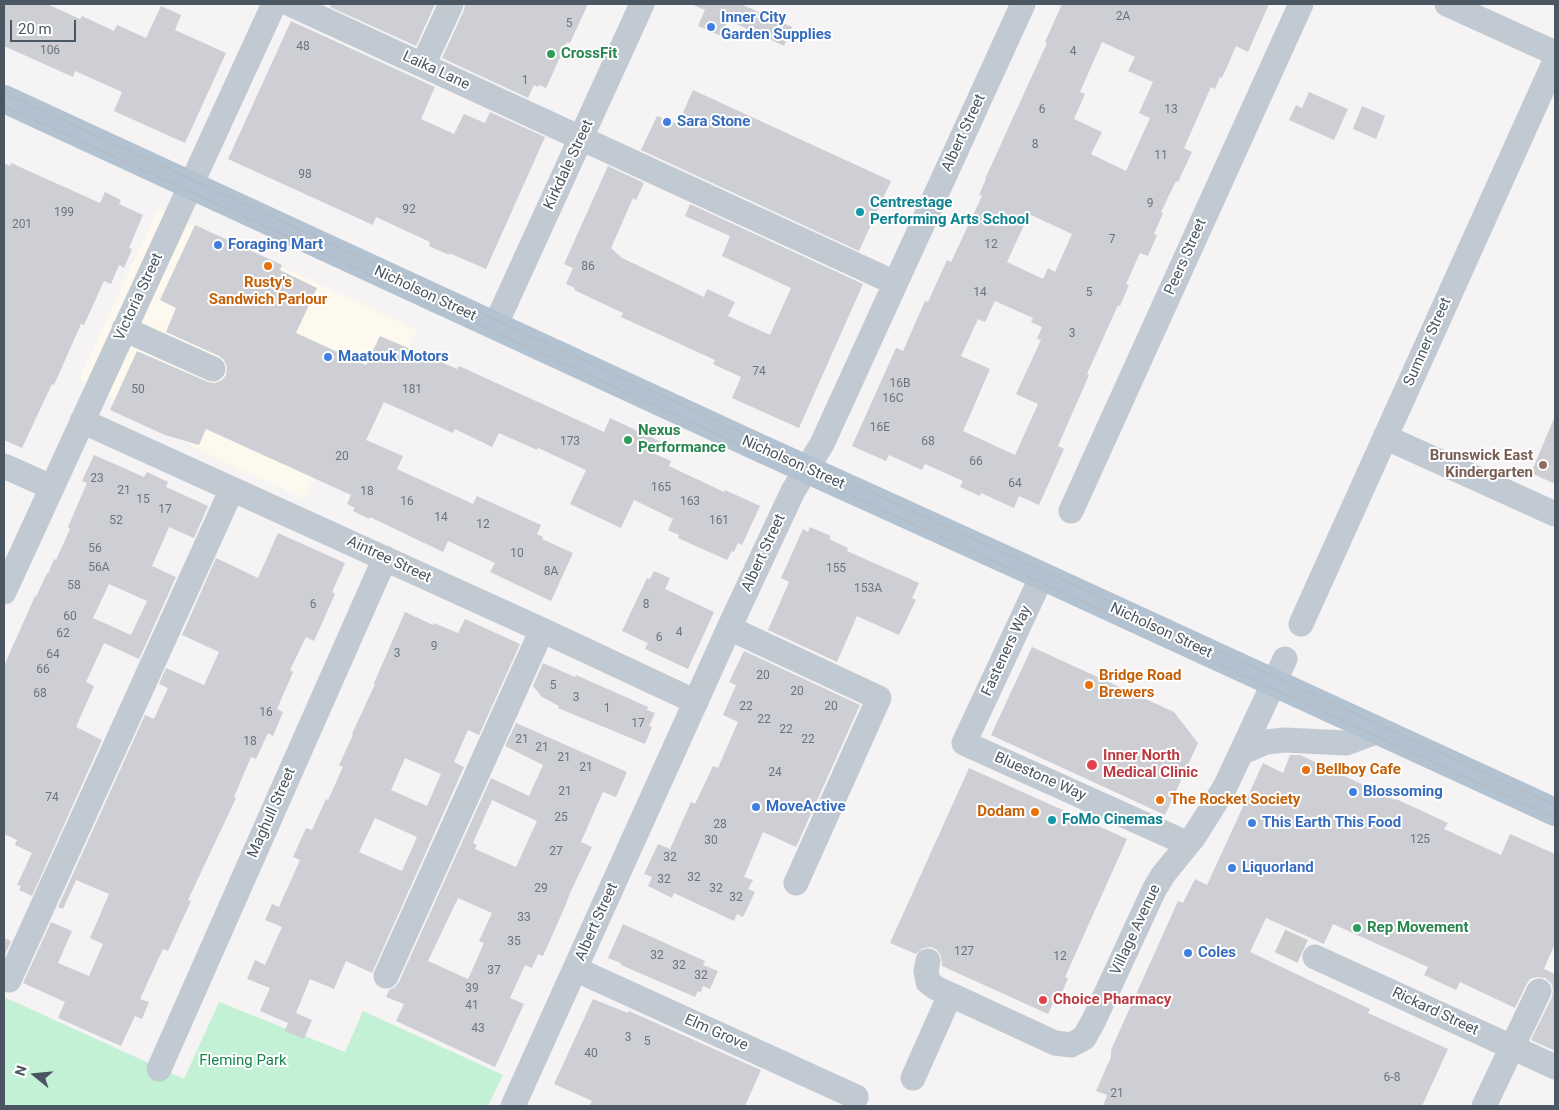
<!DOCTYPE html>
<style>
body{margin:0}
#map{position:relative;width:1559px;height:1110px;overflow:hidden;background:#f5f3f3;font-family:Roboto,sans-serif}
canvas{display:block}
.frame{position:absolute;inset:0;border:5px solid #4a5661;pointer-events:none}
.north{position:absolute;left:10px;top:1050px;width:50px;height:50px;-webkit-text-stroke:4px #fff;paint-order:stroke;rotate:287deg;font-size:14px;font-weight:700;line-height:20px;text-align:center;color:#4a5661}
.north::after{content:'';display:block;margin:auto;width:18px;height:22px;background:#4a5661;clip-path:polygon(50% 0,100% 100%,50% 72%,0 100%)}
.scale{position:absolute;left:10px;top:20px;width:66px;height:22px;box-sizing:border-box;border:2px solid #4a5661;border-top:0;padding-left:6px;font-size:15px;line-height:18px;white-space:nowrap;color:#4a5661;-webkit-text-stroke:4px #fff;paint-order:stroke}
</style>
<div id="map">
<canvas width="1559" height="1110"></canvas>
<div class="frame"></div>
<div class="north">N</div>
<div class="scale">20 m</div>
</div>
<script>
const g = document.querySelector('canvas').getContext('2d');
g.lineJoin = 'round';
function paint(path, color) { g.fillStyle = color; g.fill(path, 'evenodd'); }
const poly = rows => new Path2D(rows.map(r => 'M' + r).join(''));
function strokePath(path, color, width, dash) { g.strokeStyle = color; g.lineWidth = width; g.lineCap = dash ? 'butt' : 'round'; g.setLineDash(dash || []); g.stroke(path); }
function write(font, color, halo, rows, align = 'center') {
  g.font = font + ' Roboto,sans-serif'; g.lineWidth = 4; g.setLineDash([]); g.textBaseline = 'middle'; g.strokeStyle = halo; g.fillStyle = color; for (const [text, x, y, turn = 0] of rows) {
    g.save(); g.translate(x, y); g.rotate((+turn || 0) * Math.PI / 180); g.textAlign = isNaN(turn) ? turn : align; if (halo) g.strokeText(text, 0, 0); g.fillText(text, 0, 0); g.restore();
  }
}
paint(poly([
 [158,209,417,330,376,420,347,407,304,499,197,449,79,379]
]), '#fdf9ef');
paint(poly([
 [4,997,184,1079,219,1002,345,1052,363,1011,503,1075,488,1106,4,1106]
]), '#c3f1d5');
paint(poly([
 [4,4,47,4,80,19,82,16,114,31,117,25,146,38,161,6,181,15,175,30,226,53,185,143,114,111,122,92,75,71,73,77,4,46],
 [332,4,435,4,416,46,330,7],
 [465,4,588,4,570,43,567,42,546,88,539,85,538,87,534,85,528,98,442,58,464,10],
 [691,4,741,4,792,27,784,46,728,20,721,36,698,26,705,10],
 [1062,4,1269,4,1248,52,1236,46,1222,78,1220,77,1215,89,1211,87,1184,148,1192,152,1178,182,1176,181,1161,212,1163,213,1154,234,1157,235,1148,256,1140,253,1126,284,1129,285,1120,306,1118,305,1087,374,1089,375,1058,446,1064,449,1039,505,1019,496,1014,508,981,493,980,496,960,487,963,481,925,464,922,470,889,455,886,461,852,446,896,348,903,351,925,301,928,302,947,260,951,262,982,196,979,195,986,179,985,179,1047,43,1045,42],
 [1102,42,1135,57,1128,71,1153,82,1139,113,1150,118,1126,171,1091,154,1102,132,1074,119,1085,94,1080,92],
 [1029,214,1072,234,1055,272,1048,268,1043,279,1007,262],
 [995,301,1033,318,1031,322,1042,327,1037,339,1041,340,1016,394,1038,404,1015,455,963,431,990,369,961,356,978,319,985,322],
 [291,21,435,87,421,119,454,134,464,114,485,123,490,112,545,137,486,269,449,253,449,255,429,246,430,242,376,217,373,225,228,159],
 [693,90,891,181,859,251,641,150,657,116,678,124],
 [1309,92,1348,109,1334,140,1289,120,1296,105,1302,108],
 [1362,106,1385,116,1376,139,1353,129],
 [4,163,10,166,11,163,100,203,105,192,121,200,119,204,143,215,129,248,132,249,124,268,119,265,111,284,104,281,84,325,81,324,54,385,52,384,22,448,4,440],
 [608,166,644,183,636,200,633,198,611,248,622,258,704,297,707,289,735,302,728,316,770,335,791,288,722,256,730,236,685,216,690,204,863,284,799,428,732,398,741,377,713,364,715,360,621,317,623,313,574,290,575,288,566,284,573,268,564,264],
 [195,225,282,265,280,270,317,288,296,333,366,365,380,336,457,369,459,366,604,432,610,418,661,442,655,454,671,461,669,466,724,492,725,490,760,506,742,545,738,543,734,552,732,551,727,560,678,538,679,535,668,530,673,519,634,500,621,528,570,504,586,470,538,448,537,450,499,433,492,447,455,429,453,433,384,402,366,440,403,456,397,469,473,504,477,496,541,525,537,534,543,537,542,539,573,553,551,601,490,572,495,563,448,541,443,552,370,517,369,519,353,511,355,508,347,504,351,495,206,429,199,445,165,435,110,410,137,351,208,382,215,383,222,380,226,375,227,367,224,360,219,356,166,332,176,308,160,300],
 [1555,416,1555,484,1531,473],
 [94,455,144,477,147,472,168,482,166,487,208,506,194,538,169,527,152,566,176,577,139,659,104,643,86,682,94,686,76,727,102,740,32,896,19,890,21,886,17,885,32,853,15,845,17,840,4,834,4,666,35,596,36,597,47,573,48,574,54,559,56,560,70,529,68,527,87,483,82,481],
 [109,584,147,601,131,635,93,618],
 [810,527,831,536,829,539,848,548,847,551,919,583,912,598,916,600,899,635,857,616,837,662,768,630,789,582,781,578,803,529,808,532],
 [278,533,345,563,332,592,335,594,314,641,306,637,290,670,293,672,277,709,283,712,273,736,268,733,256,759,251,757,234,797,236,798,188,900,191,901,168,951,163,949,140,999,149,1002,142,1019,135,1016,121,1046,58,1018,65,1002,23,983,51,922,72,931,58,963,89,976,103,944,90,938,109,894,76,880,63,909,58,907,145,715,154,719,168,688,159,684,166,668,204,685,219,652,182,635,216,558,258,578],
 [654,571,670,578,665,589,714,612,688,669,645,649,648,643,622,631,647,578,650,579],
 [405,612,433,625,434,623,458,633,465,619,520,644,479,735,468,730,454,762,464,767,372,973,346,961,334,989,310,979,296,1013,312,1020,304,1039,285,1031,288,1023,260,1011,270,988,247,979,255,960,265,965,282,927,265,920,272,904,279,907,300,860,293,857,306,828,312,830,326,799,328,800,343,767,339,765,353,735,352,734,375,684,374,683],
 [405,758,441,774,427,806,391,790],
 [375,818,417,837,402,871,359,852],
 [1032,647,1174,712,1198,743,1165,815,991,735],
 [744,651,860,705,796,847,763,832,744,877,753,880,748,889,755,892,743,917,737,914,734,921,674,893,672,898,648,886,652,877,644,874,658,844,670,849,691,802,695,804,713,766,718,768,738,722,723,715,736,685,729,682],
 [543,663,575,677,576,675,648,707,647,710,655,713,649,726,652,727,645,744,558,708,559,706,542,697,533,686],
 [516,723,627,772,616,797,603,792,581,842,592,847,570,893,564,909,543,956,538,954,532,968,525,965,510,998,524,1004,495,1067,396,1021,404,1004,386,997,389,990,395,987,399,982,491,778,529,796,543,765,505,746],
 [492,800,537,821,516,867,475,849,477,845,473,843],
 [458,898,492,913,479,941,484,943,468,979,428,961],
 [1290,755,1300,755,1395,800,1396,799,1448,823,1444,829,1501,855,1510,834,1555,854,1555,944,1544,969,1555,974,1555,1051,1531,1040,1552,997,1553,989,1551,983,1545,978,1537,977,1530,979,1526,985,1515,1008,1460,982,1456,990,1424,975,1428,967,1333,924,1324,944,1266,918,1250,952,1370,1009,1368,1013,1448,1049,1422,1106,1103,1106,1107,1095,1096,1091,1111,1057,1111,1050,1178,901,1183,903,1195,879,1207,885,1263,763,1283,773],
 [969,768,1127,839,1065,977,1068,978,1061,995,1058,993,1048,1014,942,966,941,956,937,950,931,947,923,948,916,954,890,943],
 [623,924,705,961,703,965,718,971,710,989,703,986,701,992,698,991,695,997,621,965,621,963,608,958],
 [4,938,11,941,4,957],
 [593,999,628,1013,629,1011,761,1070,745,1106,589,1106,592,1101,554,1084]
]), '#cdcfd5');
strokePath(poly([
 [1280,941,1315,957]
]), '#caccce', 25, [25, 12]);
strokePath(poly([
 [290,4,895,283],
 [1447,4,1555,53],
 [423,65,451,4],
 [495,326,642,4],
 [124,329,213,369],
 [82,421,542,630,696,702],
 [1385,437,1555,514],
 [4,466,51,487],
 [1071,511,1301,4],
 [1042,576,964,743,1188,844],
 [4,592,274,4],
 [1301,624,1555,61],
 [729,628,879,698,796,883],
 [1243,752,1266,742,1285,740,1346,743,1379,731],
 [1315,957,1555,1067],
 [928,961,926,971,928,982,936,988,1055,1043,1071,1045,1084,1038,1093,1022,1154,890,1163,875,1193,838,1225,787,1285,659],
 [575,969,856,1097],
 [386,976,542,630],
 [9,980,232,489],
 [159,1069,385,558],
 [913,1078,950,995],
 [513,1106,729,628,793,491,822,444,1023,4],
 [1484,1106,1539,991]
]), '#c1cad2', 25);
strokePath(poly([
 [4,99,762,449,1042,576,1555,812]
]), '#b3c2d1', 28);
strokePath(poly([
 [4,93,498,321,716,420,764,443,1555,805],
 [4,106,760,454,1555,818]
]), '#b5b8bd', 1);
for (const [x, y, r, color] of [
 [711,27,5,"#3f7fe0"],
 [551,54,5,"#2e9e5b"],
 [667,122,5,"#3f7fe0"],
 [860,212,5,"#0f9aa8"],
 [218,245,5,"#3f7fe0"],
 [268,266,5,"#e8710a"],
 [328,357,5,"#3f7fe0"],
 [628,440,5,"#2e9e5b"],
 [1543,465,5,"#8d6e63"],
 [1089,685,5,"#e8710a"],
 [1092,765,6,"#e0444e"],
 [1306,770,5,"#e8710a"],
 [1353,792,5,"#3f7fe0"],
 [1160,800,5,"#e8710a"],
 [756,807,5,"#3f7fe0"],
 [1035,812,5,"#e8710a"],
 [1052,820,5,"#0f9aa8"],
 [1252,823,5,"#3f7fe0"],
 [1232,868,5,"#3f7fe0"],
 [1357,928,5,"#2e9e5b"],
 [1188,953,5,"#3f7fe0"],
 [1043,1000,5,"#e0444e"]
]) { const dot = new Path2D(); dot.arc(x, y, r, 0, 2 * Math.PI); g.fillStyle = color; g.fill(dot); strokePath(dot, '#fff', 2); }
write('12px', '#6b747e', null, [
 ["2A",1123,17],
 ["5",569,24],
 ["48",303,47],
 ["106",50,51],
 ["4",1073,52],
 ["1",525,81],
 ["6",1042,110],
 ["13",1171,110],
 ["8",1035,145],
 ["11",1161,156],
 ["98",305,175],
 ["9",1150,204],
 ["92",409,210],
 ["199",64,213],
 ["201",22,225],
 ["7",1112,240],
 ["12",991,245],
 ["86",588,267],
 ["14",980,293],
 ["5",1089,293],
 ["3",1072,334],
 ["74",759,372],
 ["16B",900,384],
 ["50",138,390],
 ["181",412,390],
 ["16C",893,399],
 ["16E",880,428],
 ["173",570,442],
 ["68",928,442],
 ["20",342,457],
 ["66",976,462],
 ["23",97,479],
 ["64",1015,484],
 ["165",661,488],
 ["21",124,491],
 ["18",367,492],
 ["15",143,500],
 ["16",407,502],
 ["163",690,502],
 ["17",165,510],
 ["14",441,518],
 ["52",116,521],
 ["161",719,521],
 ["12",483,525],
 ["56",95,549],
 ["10",517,554],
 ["56A",99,568],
 ["155",836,569],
 ["8A",551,572],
 ["58",74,586],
 ["153A",868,589],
 ["6",313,605],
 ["8",646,605],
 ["60",70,617],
 ["4",679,633],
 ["62",63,634],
 ["6",659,638],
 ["9",434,647],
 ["3",397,654],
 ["64",53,655],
 ["66",43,670],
 ["20",763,676],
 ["5",553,686],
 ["20",797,692],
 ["68",40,694],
 ["3",576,698],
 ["22",746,707],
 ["20",831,707],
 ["1",607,709],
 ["16",266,713],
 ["22",764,720],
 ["17",638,724],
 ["22",786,730],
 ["21",522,740],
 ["22",808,740],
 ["18",250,742],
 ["21",542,748],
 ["21",564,758],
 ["21",586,768],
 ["24",775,773],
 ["21",565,792],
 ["74",52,798],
 ["25",561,818],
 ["28",720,825],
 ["125",1420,840],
 ["30",711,841],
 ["27",556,852],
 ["32",670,858],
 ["32",694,878],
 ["32",664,880],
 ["29",541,889],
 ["32",716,889],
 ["32",736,898],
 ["33",524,918],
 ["35",514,942],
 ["127",964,952],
 ["32",657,956],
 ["12",1060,957],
 ["32",679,966],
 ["37",494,971],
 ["32",701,976],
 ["39",472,989],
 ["41",472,1006],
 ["43",478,1029],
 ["3",628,1038],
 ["5",647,1042],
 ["40",591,1054],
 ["6-8",1392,1078],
 ["21",1117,1094]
]);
write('bold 15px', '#366cbe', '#fff', [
 ["Inner City",721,18],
 ["Garden Supplies",721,35],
 ["Sara Stone",677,122],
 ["Foraging Mart",228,245],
 ["Maatouk Motors",338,357],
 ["Blossoming",1363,792],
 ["MoveActive",766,807],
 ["This Earth This Food",1262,823],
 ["Liquorland",1242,868],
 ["Coles",1198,953]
], 'left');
write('bold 15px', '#27864d', '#fff', [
 ["CrossFit",561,54],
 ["Nexus",638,431],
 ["Performance",638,448],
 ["Rep Movement",1367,928]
], 'left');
write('15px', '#4a5661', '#fff', [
 ["Laika Lane",436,71,25],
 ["Albert Street",964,133,-65],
 ["Kirkdale Street",569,165,-65],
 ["Peers Street",1186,257,-66],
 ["Nicholson Street",425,294,25],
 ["Victoria Street",139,297,-65],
 ["Sumner Street",1428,342,-66],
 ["Nicholson Street",793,463,24],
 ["Albert Street",764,553,-65],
 ["Aintree Street",389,560,25],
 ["Nicholson Street",1161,631,25],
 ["Fasteners Way",1007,651,-65],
 ["Bluestone Way",1040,777,24],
 ["Maghull Street",272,813,-66],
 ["Albert Street",597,922,-66],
 ["Village Avenue",1136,930,-65],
 ["Rickard Street",1435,1012,25],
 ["Elm Grove",716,1033,24]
]);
write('bold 15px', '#0d838f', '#fff', [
 ["Centrestage",870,203],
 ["Performing Arts School",870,220],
 ["FoMo Cinemas",1062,820]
], 'left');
write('bold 15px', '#c56008', '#fff', [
 ["Rusty's",268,283,"center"],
 ["Sandwich Parlour",268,300,"center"],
 ["Bridge Road",1099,676],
 ["Brewers",1099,693],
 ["Bellboy Cafe",1316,770],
 ["The Rocket Society",1170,800],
 ["Dodam",1025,812,"right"]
], 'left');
write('bold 15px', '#785e54', '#fff', [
 ["Brunswick East",1533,456],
 ["Kindergarten",1533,473]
], 'right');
write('bold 15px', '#be3a42', '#fff', [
 ["Inner North",1103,756],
 ["Medical Clinic",1103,773],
 ["Choice Pharmacy",1053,1000]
], 'left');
write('15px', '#17864f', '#fff', [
 ["Fleming Park",243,1061]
]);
</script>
